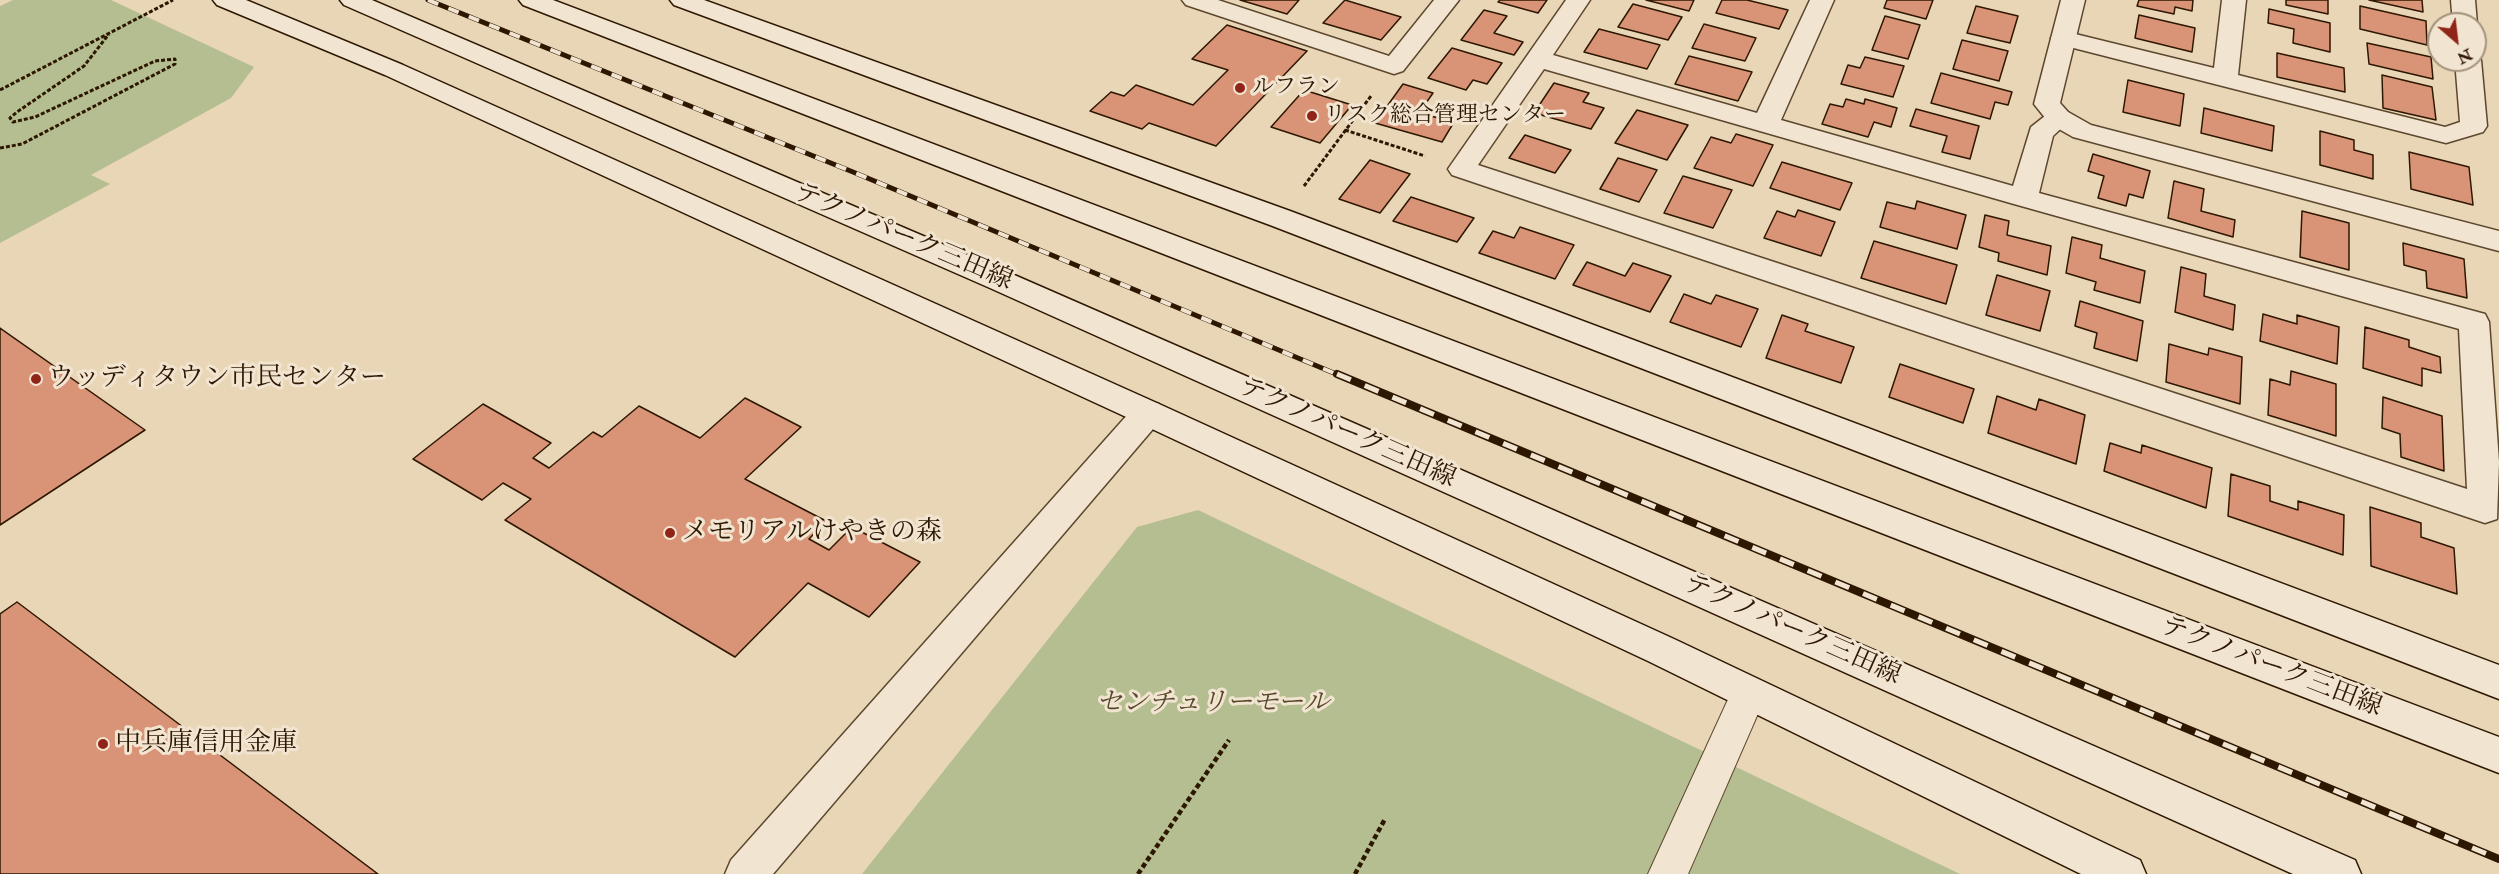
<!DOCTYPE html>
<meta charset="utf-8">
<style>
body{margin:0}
#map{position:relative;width:2499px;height:874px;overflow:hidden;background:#e9d6b6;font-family:"IM FELL Double Pica",serif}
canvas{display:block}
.north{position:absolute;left:2427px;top:12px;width:60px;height:60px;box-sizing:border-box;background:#f1e4d0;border:2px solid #a3927d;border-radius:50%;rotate:152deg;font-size:16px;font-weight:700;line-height:24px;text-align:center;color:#2d1700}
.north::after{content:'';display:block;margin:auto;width:21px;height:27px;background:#8f2418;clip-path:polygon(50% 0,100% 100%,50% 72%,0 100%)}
</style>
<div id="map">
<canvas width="2499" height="874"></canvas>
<div class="north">N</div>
</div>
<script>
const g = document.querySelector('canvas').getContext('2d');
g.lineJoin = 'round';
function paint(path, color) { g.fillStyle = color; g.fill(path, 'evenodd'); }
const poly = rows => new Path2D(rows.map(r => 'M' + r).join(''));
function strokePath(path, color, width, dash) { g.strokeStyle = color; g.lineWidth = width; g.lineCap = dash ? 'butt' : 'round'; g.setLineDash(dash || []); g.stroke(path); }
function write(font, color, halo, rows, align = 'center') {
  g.font = font + ' "IM FELL Double Pica","Noto Serif JP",serif'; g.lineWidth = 6; g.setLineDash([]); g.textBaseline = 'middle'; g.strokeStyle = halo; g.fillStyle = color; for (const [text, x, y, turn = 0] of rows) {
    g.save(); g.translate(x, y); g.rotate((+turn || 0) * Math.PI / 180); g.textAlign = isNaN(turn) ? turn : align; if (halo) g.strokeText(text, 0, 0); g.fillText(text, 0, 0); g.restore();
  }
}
paint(poly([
 [13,0,111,0,254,67,231,98,91,175,110,184,0,243,0,6],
 [1198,510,1960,874,862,874,1137,527]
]), '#b4be90');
const building = poly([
 [1240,0,1299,0,1287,14,1240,0],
 [1345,0,1401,17,1381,40,1323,23,1345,0],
 [1500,0,1547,0,1538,13,1498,2,1500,0],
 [1646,0,1694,0,1689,11,1646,0],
 [1722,0,1747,0,1788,10,1779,29,1716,13,1722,0],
 [1887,0,1933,0,1926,19,1884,8,1887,0],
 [2139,0,2193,0,2192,11,2175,7,2174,14,2137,6,2139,0],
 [2286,0,2328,0,2328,14,2286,5,2286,0],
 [2369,0,2422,0,2423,12,2369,0],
 [1633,4,1682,17,1668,40,1618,27,1633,4],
 [1976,6,2018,16,2010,43,1967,33,1976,6],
 [2360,6,2426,21,2427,45,2360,29,2360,6],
 [2269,9,2330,23,2330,52,2293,43,2294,29,2268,23,2269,9],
 [1484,10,1507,16,1494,33,1523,42,1514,55,1461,40,1484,10],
 [2139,15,2195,28,2192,52,2135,38,2139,15],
 [1885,16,1920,25,1908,59,1872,50,1885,16],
 [1704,24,1756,38,1745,61,1692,48,1704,24],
 [1227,25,1307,51,1216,146,1149,123,1142,129,1090,111,1111,92,1124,96,1136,85,1193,105,1228,70,1192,59,1227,25],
 [1599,29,1660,45,1647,69,1584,52,1599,29],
 [1962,40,2008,51,1999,81,1953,69,1962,40],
 [2367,43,2431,57,2433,79,2369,64,2367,43],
 [1452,48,1502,63,1487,84,1473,80,1466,90,1428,78,1452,48],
 [2277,53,2344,68,2345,92,2277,77,2277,53],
 [1689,56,1752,72,1738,101,1675,84,1689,56],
 [1865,57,1904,66,1893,97,1841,84,1848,65,1860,68,1865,57],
 [1941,73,2012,92,2008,105,1995,102,1990,119,1931,103,1941,73],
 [2382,75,2432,87,2436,120,2383,108,2382,75],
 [2128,80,2184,94,2180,126,2123,112,2128,80],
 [1554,83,1589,93,1583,102,1604,108,1591,129,1534,113,1554,83],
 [1403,84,1433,93,1419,113,1454,122,1442,142,1375,123,1403,84],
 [1304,90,1352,105,1320,143,1271,127,1304,90],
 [1846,99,1864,104,1865,99,1897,108,1891,127,1874,122,1868,137,1822,124,1830,104,1843,107,1846,99],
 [2204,108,2274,126,2272,151,2201,133,2204,108],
 [1916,109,1979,126,1970,159,1942,152,1947,136,1910,126,1916,109],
 [1637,110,1688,125,1667,160,1615,143,1637,110],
 [2320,131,2354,140,2354,150,2373,155,2373,179,2320,165,2320,131],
 [1736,134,1773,145,1753,186,1694,168,1711,137,1731,143,1736,134],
 [1525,135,1571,150,1555,173,1509,158,1525,135],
 [2409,152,2469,167,2473,205,2411,189,2409,152],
 [2093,154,2150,171,2143,198,2129,194,2126,206,2098,198,2104,176,2088,171,2093,154],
 [1618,158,1657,170,1639,202,1600,189,1618,158],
 [1370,160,1410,174,1380,213,1339,199,1370,160],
 [1782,162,1852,183,1840,210,1770,188,1782,162],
 [1683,176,1732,190,1713,228,1664,213,1683,176],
 [2174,181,2204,189,2201,211,2235,220,2233,237,2168,218,2174,181],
 [1411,197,1474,218,1457,242,1393,221,1411,197],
 [1917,201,1966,215,1957,249,1880,227,1887,202,1915,209,1917,201],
 [1798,210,1835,222,1821,256,1764,238,1777,211,1795,217,1798,210],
 [2302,211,2349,223,2349,270,2300,257,2302,211],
 [1985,215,2009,221,2007,235,2051,246,2047,275,1998,261,1999,253,1979,247,1985,215],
 [1520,227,1574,245,1555,279,1479,253,1493,231,1514,238,1520,227],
 [2072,237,2102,245,2100,258,2145,271,2140,303,2094,290,2096,282,2066,273,2072,237],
 [1874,241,1957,265,1946,304,1861,278,1874,241],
 [2403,243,2464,259,2467,298,2427,288,2426,271,2404,265,2403,243],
 [1587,262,1625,276,1633,263,1671,276,1650,312,1573,285,1587,262],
 [2181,267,2206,274,2204,296,2235,305,2233,330,2175,312,2181,267],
 [1997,275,2050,291,2040,331,1986,315,1997,275],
 [1684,294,1711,304,1716,295,1758,309,1741,347,1670,322,1684,294],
 [2080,301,2143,321,2137,361,2094,348,2097,333,2075,326,2080,301],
 [2263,314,2297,324,2297,315,2339,327,2337,364,2260,341,2263,314],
 [1782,315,1808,324,1805,331,1854,347,1841,383,1766,358,1782,315],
 [2365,327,2409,340,2409,347,2440,357,2441,373,2422,368,2422,386,2363,368,2365,327],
 [0,328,145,430,0,525,0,328],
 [2169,344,2208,355,2209,348,2242,357,2240,404,2166,382,2169,344],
 [1900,364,1974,389,1963,423,1889,397,1900,364],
 [2291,371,2336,384,2336,436,2268,415,2270,379,2290,385,2291,371],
 [1997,396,2036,410,2039,399,2085,415,2076,464,1988,433,1997,396],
 [2383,397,2442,416,2444,471,2401,457,2400,434,2382,428,2383,397],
 [745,398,801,427,745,479,826,521,809,539,829,550,852,527,920,562,869,617,808,583,735,657,505,520,531,499,503,483,482,500,413,459,483,404,551,443,533,458,549,468,593,432,602,437,639,406,700,438,745,398],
 [2110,443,2141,453,2142,445,2212,468,2206,508,2104,471,2110,443],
 [2231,474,2270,486,2270,501,2298,510,2298,501,2344,515,2343,555,2228,516,2231,474],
 [2370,507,2421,523,2421,537,2454,548,2457,594,2371,566,2370,507],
 [17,602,378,874,0,874,0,614,17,602]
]);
paint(building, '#d99477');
strokePath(building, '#2d1700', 1.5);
const service = poly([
 [1749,677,1762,682,1767,693,1688,874,1648,874,1736,682,1749,677]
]);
const minor = poly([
 [1182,0,1218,0,1389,56,1434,0,1459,0,1403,71,1394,74,1186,5,1182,0],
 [1566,0,1590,0,1553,55,1757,113,1810,0,1834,0,1781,120,2013,186,2031,127,2050,112,2059,110,2068,112,2072,118,2053,136,2039,193,2485,314,2489,322,2499,462,2497,519,2485,523,2473,519,1452,175,1448,169,1566,0],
 [1544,69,2014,204,2459,329,2467,489,1478,165,1544,69],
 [2222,0,2246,0,2238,75,2445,127,2460,122,2455,60,2475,60,2475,54,2481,60,2487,126,2483,132,2446,143,2054,43,2051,38,2054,33,2063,31,2214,68,2222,0],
 [2451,0,2475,0,2477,24,2475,27,2475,24,2453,24,2451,0]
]);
const tertiary = poly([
 [2061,0,2085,0,2060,103,2068,112,2091,125,2499,231,2499,251,2073,137,2050,124,2034,104,2061,0],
 [1148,401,1159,404,1164,413,1159,422,773,874,725,874,731,860,1137,404,1148,401]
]);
const secondary = poly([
 [213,0,246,0,403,65,1159,404,1674,639,2140,860,2146,874,2081,874,1648,661,1137,422,385,75,217,5,213,0],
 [340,0,372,0,1012,274,2355,860,2361,874,2293,874,990,288,344,5,340,0],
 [519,0,553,0,2499,737,2499,773,523,5,519,0],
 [670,0,704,0,1290,211,2499,665,2499,699,1270,225,674,5,670,0]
]);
strokePath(service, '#5c472e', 2);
strokePath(minor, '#5c472e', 3);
strokePath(tertiary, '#5c472e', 3);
strokePath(secondary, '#2d1700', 3);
strokePath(poly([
 [0,90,173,0],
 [1345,130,1425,156],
 [0,148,22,144,175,64,175,59,155,61,35,117,13,122,10,118,17,112,84,66,109,34],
 [1304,186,1371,96]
]), '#2d1700', 3, [4, 2]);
strokePath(poly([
 [1138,874,1229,740],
 [1355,874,1385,819]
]), '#2d1700', 4.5, [5, 3]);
paint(service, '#f1e4d0');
paint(minor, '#f1e4d0');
paint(tertiary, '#f1e4d0');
paint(secondary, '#f1e4d0');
const railFar1 = poly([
 [428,0,853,172,1341,376]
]);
const rail = poly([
 [1337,374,2499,859]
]);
strokePath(railFar1, '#2d1700', 5);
strokePath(rail, '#2d1700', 8);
strokePath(railFar1, '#f1e4d0', 4, [11]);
strokePath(rail, '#f1e4d0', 5, [15]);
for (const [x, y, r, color] of [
 [1240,88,6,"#8f2418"],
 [1312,116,6,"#8f2418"],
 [36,379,6,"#8f2418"],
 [670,533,6,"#8f2418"],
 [103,744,6,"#8f2418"]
]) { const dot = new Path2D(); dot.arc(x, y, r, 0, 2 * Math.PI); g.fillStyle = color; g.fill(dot); strokePath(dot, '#f1e4d0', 2); }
write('22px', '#2d1700', '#f1e4d0', [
 ["ルフラン",1252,88],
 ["リスク総合管理センター",1324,116]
], 'left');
write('26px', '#2d1700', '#f1e4d0', [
 ["テクノパーク三田線",903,238,23],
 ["テクノパーク三田線",1347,434,24],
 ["テクノパーク三田線",1792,631,24],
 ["テクノパーク三田線",2271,668,21]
]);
write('26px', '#2d1700', '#f1e4d0', [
 ["ウッディタウン市民センター",48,379],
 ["メモリアルけやきの森",682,533],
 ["中兵庫信用金庫",115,744]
], 'left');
write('italic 26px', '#56492b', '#f1e4d0', [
 ["センチュリーモール",1213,704]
]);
</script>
